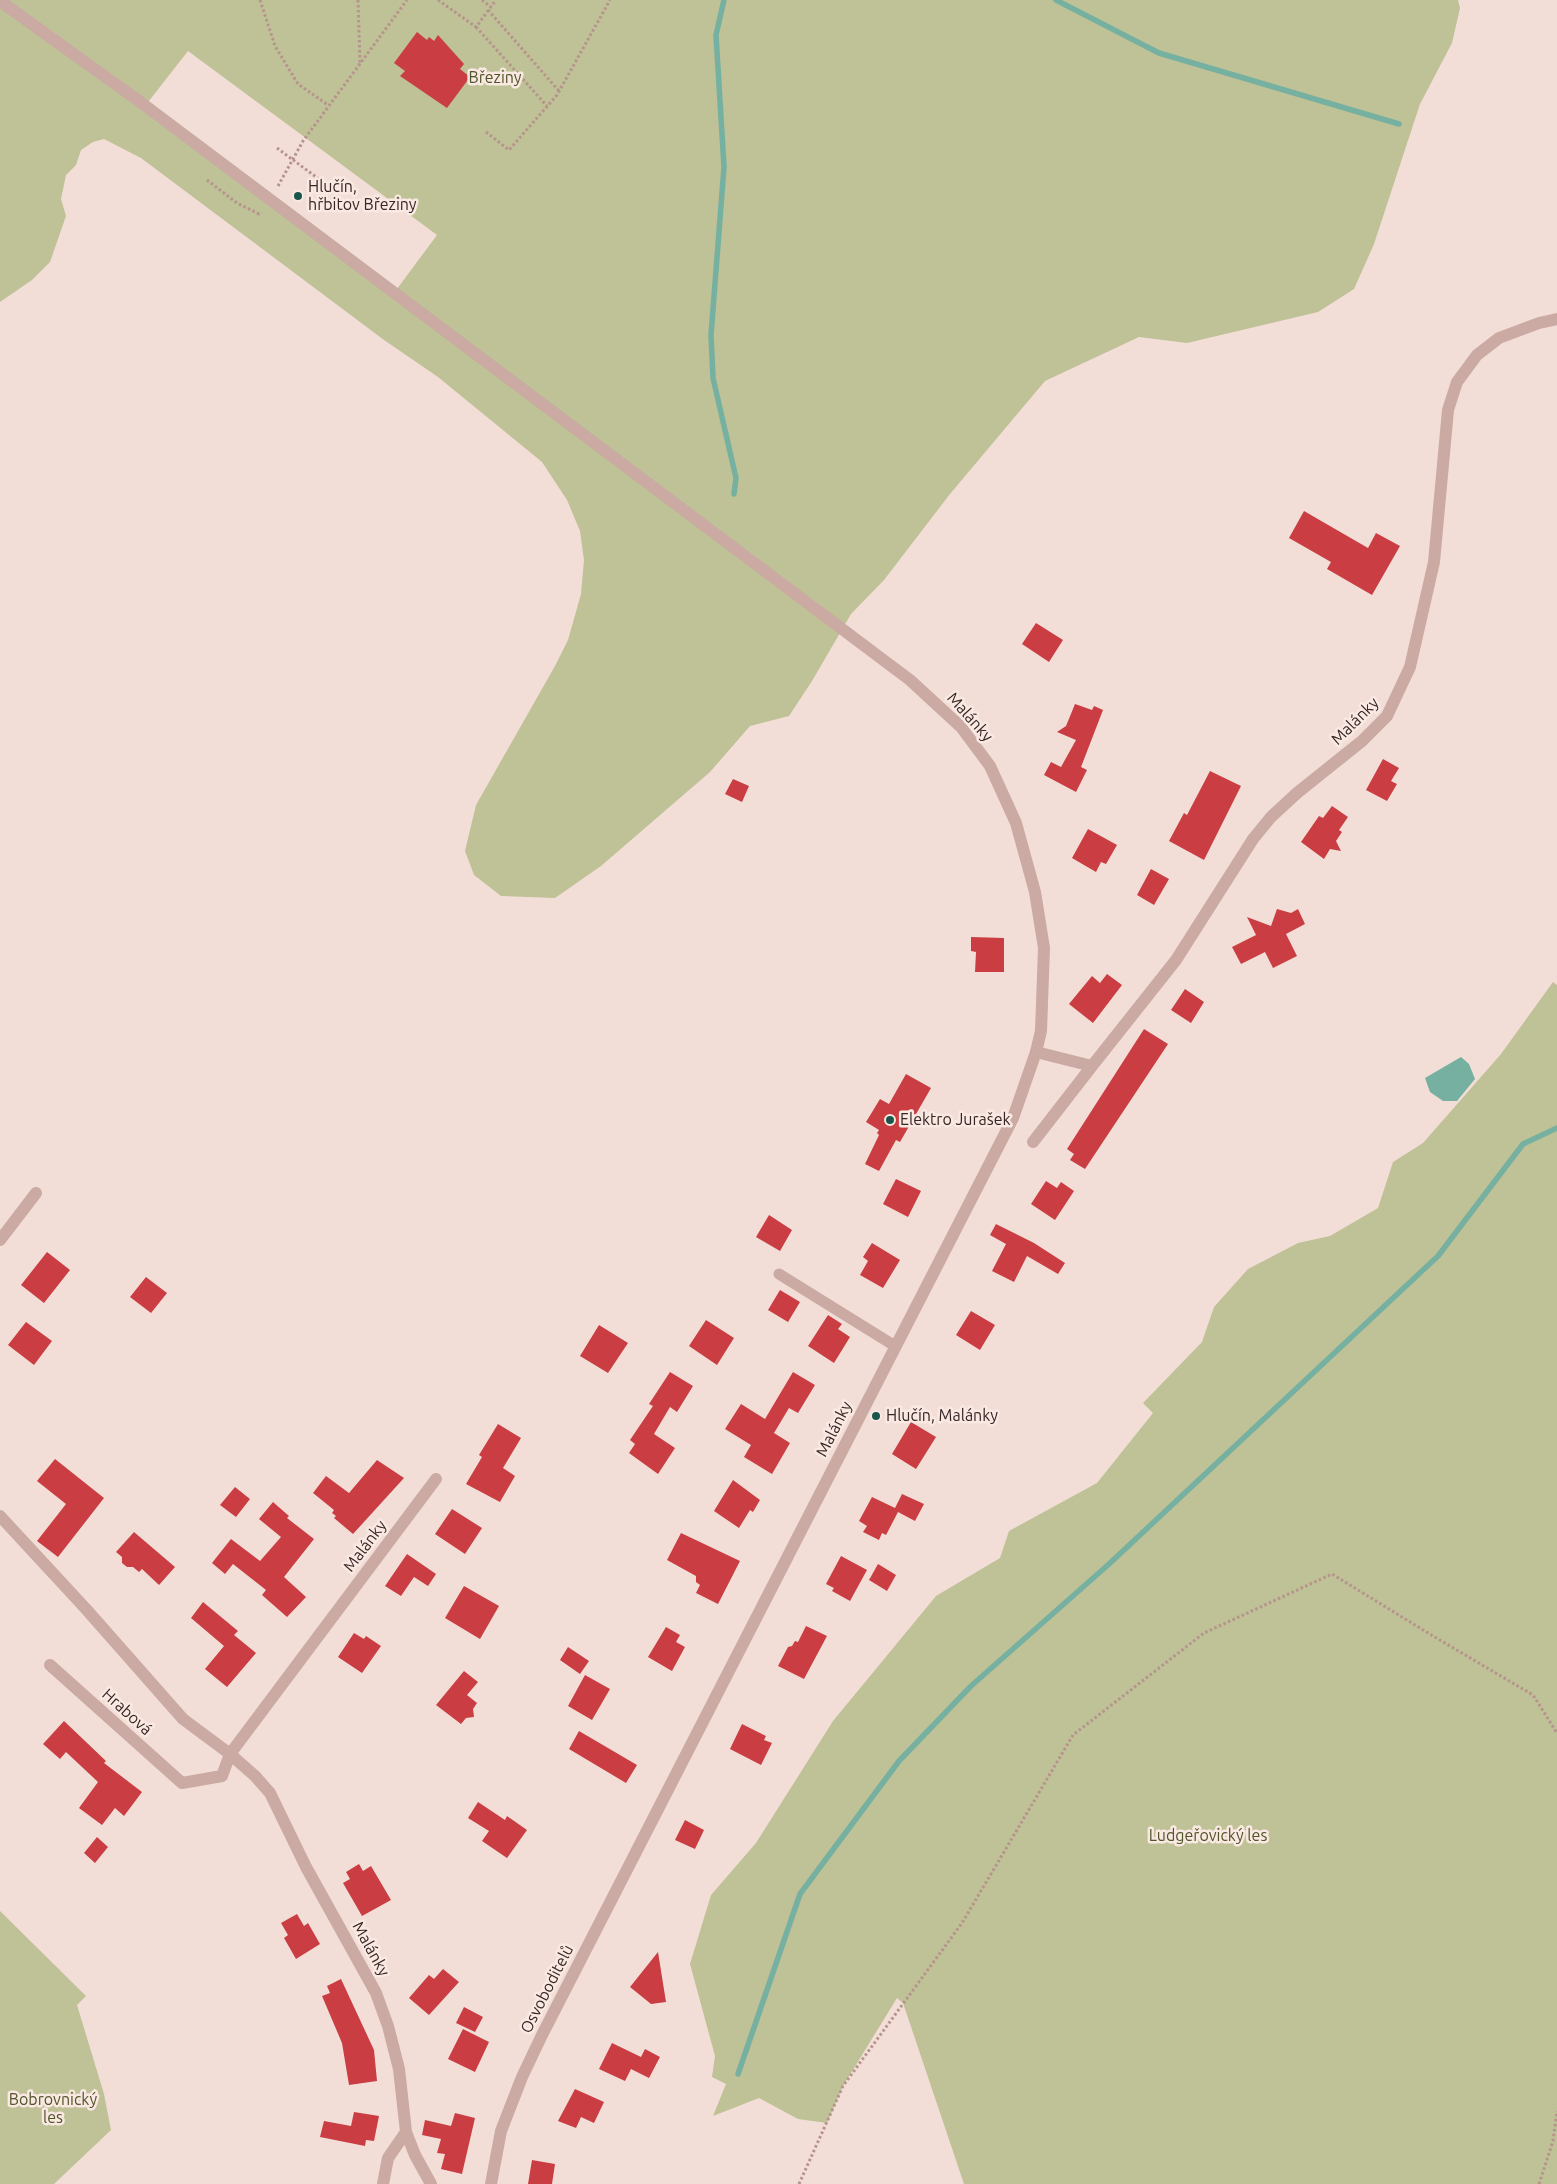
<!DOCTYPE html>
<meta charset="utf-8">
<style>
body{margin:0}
canvas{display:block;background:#f2ded7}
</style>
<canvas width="1557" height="2184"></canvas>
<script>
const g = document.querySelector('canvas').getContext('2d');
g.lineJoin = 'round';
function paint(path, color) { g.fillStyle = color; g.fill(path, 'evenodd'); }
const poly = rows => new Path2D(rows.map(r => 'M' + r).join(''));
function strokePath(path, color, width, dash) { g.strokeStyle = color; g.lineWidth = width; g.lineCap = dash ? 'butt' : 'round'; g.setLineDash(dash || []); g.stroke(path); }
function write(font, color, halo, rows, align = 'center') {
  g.font = font + ' Ubuntu,sans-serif'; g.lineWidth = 5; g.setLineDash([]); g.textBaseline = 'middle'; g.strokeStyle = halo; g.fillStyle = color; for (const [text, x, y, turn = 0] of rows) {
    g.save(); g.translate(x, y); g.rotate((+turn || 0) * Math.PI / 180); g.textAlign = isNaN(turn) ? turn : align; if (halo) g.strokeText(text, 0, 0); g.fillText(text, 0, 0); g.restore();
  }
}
paint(poly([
 [0,0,1458,0,1460,8,1452,43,1420,104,1374,244,1354,289,1318,312,1187,343,1139,337,1045,381,950,494,884,580,851,614,812,681,789,716,750,726,710,772,601,866,555,898,501,896,474,875,465,851,476,805,555,666,568,640,581,594,584,560,580,531,567,500,542,462,438,377,384,340,141,158,104,139,93,142,81,150,76,165,66,175,61,199,66,216,50,262,32,280,0,302],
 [188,51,437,235,394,293,145,106],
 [1553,982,1557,985,1557,2184,964,2184,903,2003,897,1998,843,2086,827,2123,798,2119,759,2098,713,2116,726,2084,712,2077,715,2056,690,1964,711,1895,756,1843,833,1721,936,1596,1000,1558,1009,1531,1097,1483,1153,1413,1143,1403,1202,1342,1214,1307,1248,1269,1298,1243,1330,1236,1378,1208,1393,1162,1423,1143,1501,1054],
 [0,1911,86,1996,77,2005,104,2094,111,2130,54,2184,0,2184]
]), '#bfc197');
paint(poly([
 [1461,1057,1469,1064,1475,1079,1457,1101,1443,1101,1430,1092,1425,1078]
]), '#75b0a1');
strokePath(poly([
 [724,0,716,35,724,167,711,335,713,378,736,478,734,494],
 [1056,0,1159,53,1399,124],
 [738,2074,800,1894,899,1761,971,1686,1109,1564,1438,1256,1523,1144,1557,1128]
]), '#75b0a1', 5.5);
paint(poly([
 [417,32,427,40,429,37,434,41,438,35,464,64,460,69,470,77,447,108,400,76,405,71,394,63],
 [1304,511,1368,548,1376,533,1400,546,1372,595,1327,569,1331,562,1289,538],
 [1036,623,1063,640,1049,662,1022,644],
 [1075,704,1092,710,1094,706,1103,710,1081,767,1087,770,1076,792,1044,775,1051,762,1061,767,1076,740,1057,732,1066,726],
 [1383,759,1399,768,1391,781,1397,784,1387,801,1366,790],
 [1210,771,1241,786,1204,860,1169,841,1184,813,1187,815],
 [733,779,749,786,742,802,725,794],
 [1332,806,1348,817,1339,830,1342,832,1336,841,1341,851,1330,849,1324,859,1301,842,1319,816,1323,818],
 [1088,829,1117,845,1106,864,1101,862,1096,872,1072,858],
 [1151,869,1169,879,1154,905,1137,895],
 [1277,909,1291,913,1298,909,1305,924,1286,934,1297,956,1273,968,1265,952,1241,964,1232,947,1256,935,1247,917,1271,926],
 [971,937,1004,938,1004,972,975,972,976,952,971,951],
 [1107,974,1122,985,1093,1023,1069,1004,1092,976,1100,983],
 [1185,989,1204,1002,1191,1023,1171,1010],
 [1144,1029,1168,1044,1085,1169,1070,1160,1074,1154,1067,1149],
 [906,1074,931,1088,900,1142,896,1140,879,1171,865,1164,879,1135,877,1133,879,1130,866,1122,880,1099,889,1104],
 [896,1179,921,1191,908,1217,883,1204],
 [1046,1181,1057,1188,1061,1182,1074,1191,1055,1220,1031,1204],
 [769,1215,792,1230,780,1251,756,1237],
 [996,1224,1034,1243,1065,1263,1058,1274,1027,1256,1014,1282,992,1271,1006,1244,990,1235],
 [872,1243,900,1260,883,1288,860,1275,868,1261,863,1257],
 [47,1252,70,1270,44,1303,21,1285],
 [146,1277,167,1293,151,1313,130,1297],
 [780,1290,800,1302,788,1322,768,1310],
 [971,1311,995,1325,980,1350,956,1335],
 [828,1315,842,1324,838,1329,850,1337,834,1363,808,1346],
 [706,1320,734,1338,717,1365,689,1346],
 [26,1322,52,1341,34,1365,8,1345],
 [599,1325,628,1343,608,1373,580,1356],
 [670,1372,693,1386,677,1412,670,1407,654,1434,675,1448,658,1474,629,1453,635,1444,630,1440,653,1406,649,1404],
 [793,1372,815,1385,798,1413,789,1408,774,1433,790,1443,772,1474,744,1457,751,1445,725,1429,741,1404,765,1419],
 [911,1422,936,1437,916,1469,892,1454],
 [498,1424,521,1438,503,1468,515,1476,500,1502,466,1484,482,1457,479,1455],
 [55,1459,104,1498,58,1557,37,1541,66,1504,37,1481],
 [377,1460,404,1478,353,1534,334,1518,336,1516,332,1513,334,1510,313,1493,326,1476,349,1493],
 [733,1480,760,1500,753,1512,750,1510,739,1528,714,1511],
 [235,1487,250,1499,236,1517,220,1505],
 [902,1494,924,1504,915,1521,898,1512,886,1535,882,1533,879,1540,863,1532,867,1526,859,1521,872,1497,895,1508],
 [273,1502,289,1516,287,1518,314,1539,284,1577,306,1597,287,1617,262,1595,266,1590,233,1564,225,1574,212,1563,231,1539,260,1561,281,1537,259,1519],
 [452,1509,482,1528,465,1554,435,1534],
 [134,1532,175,1567,159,1585,142,1569,139,1572,133,1567,127,1567,122,1563,122,1557,116,1552],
 [681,1533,740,1561,718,1604,696,1593,700,1585,696,1582,696,1576,667,1560],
 [407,1554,436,1574,428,1586,414,1577,401,1596,385,1586],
 [841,1556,867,1570,850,1601,832,1591,834,1588,826,1584],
 [878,1564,896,1575,887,1591,869,1580],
 [464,1586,499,1606,480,1639,445,1618],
 [203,1602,238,1631,234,1635,256,1653,227,1687,205,1669,224,1646,191,1618],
 [806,1626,827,1636,804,1679,778,1666,788,1647,792,1646,795,1641,798,1642],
 [666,1627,680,1635,676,1642,685,1647,672,1671,648,1657],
 [354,1633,364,1639,366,1636,381,1646,362,1673,338,1657],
 [568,1647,589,1661,580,1674,560,1660],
 [464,1671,478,1682,467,1695,477,1703,473,1709,474,1717,466,1718,461,1724,436,1705],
 [585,1675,610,1689,592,1720,568,1706],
 [64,1721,106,1761,104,1763,142,1792,124,1816,115,1808,102,1825,79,1808,98,1782,66,1752,60,1759,43,1744],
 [742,1724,766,1736,764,1740,772,1743,761,1765,730,1749],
 [579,1731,637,1765,626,1783,569,1749],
 [478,1802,505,1820,507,1816,527,1830,507,1858,482,1841,489,1831,468,1818],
 [685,1820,704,1830,695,1849,675,1840],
 [97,1837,108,1847,95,1863,84,1853],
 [359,1864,363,1871,371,1866,391,1900,362,1916,343,1883,350,1879,346,1872],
 [297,1914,304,1926,308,1923,320,1944,296,1959,284,1938,288,1935,281,1923],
 [658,1952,666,2002,651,2004,630,1987],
 [443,1969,459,1982,429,2015,409,1998,429,1975,434,1979],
 [341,1979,374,2050,377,2081,349,2085,342,2043,322,1996,330,1993,327,1986],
 [464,2007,483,2017,475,2032,456,2023],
 [463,2029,489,2042,475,2072,448,2059],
 [612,2043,641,2057,645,2049,660,2057,649,2078,631,2069,625,2081,599,2069],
 [575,2089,604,2102,594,2123,581,2117,576,2128,558,2121],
 [354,2112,379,2116,374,2141,366,2140,365,2146,320,2137,324,2121,351,2126],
 [455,2113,475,2118,462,2174,441,2169,445,2154,437,2153,441,2139,422,2135,425,2120,451,2126],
 [532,2160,555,2164,552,2184,528,2184]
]), '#ca3d43');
strokePath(poly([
 [260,0,275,46,298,84,328,105],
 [358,0,360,64],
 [438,0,476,27,496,0],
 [482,0,491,7],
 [488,10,559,91],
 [476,27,547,106],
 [486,132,509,150,557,95,610,0],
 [277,148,335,191],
 [207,180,237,203,259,214,261,212],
 [278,186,303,141,407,0],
 [799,2184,843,2086,962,1923,1073,1735,1204,1633,1332,1574,1433,1636,1533,1695,1557,1733],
 [1539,2184,1553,2141,1557,2111]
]), '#b6938d', 3, [2.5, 2.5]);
strokePath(poly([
 [779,1274,895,1346]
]), '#caaaa3', 11);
strokePath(poly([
 [1036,1052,1092,1066,1176,960,1253,839,1271,817,1297,793,1362,741,1387,716,1410,667,1434,562,1448,410,1457,382,1477,355,1499,338,1539,323,1557,319],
 [1033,1142,1092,1066],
 [0,1240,36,1193],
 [0,1516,86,1609,183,1719,230,1754,222,1776,182,1783,50,1665],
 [383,2184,388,2158,406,2132],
 [431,2184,415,2155,406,2132,399,2069,388,2026,376,1993,306,1867,270,1793,255,1776,230,1754,436,1479]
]), '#caaaa3', 12);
strokePath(poly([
 [0,1,139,101,910,680,961,727,990,766,1016,823,1035,892,1044,948,1041,1031,1036,1052,1013,1118,542,2035,522,2077,501,2131,491,2184]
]), '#caaaa3', 12);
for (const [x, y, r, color] of [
 [298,196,5,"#1a574a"],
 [890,1120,5,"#1a574a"],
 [876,1416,5,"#1a574a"]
]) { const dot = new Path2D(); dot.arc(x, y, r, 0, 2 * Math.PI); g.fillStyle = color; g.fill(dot); strokePath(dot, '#fae9e3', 2); }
write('16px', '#505428', '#fae9e3', [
 ["Březiny",495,78],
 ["Ludgeřovický les",1208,1836],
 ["Bobrovnický",53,2100],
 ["les",53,2118]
]);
write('16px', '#352625', '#fae9e3', [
 ["Hlučín,",308,187],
 ["hřbitov Březiny",308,205],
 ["Elektro Jurašek",900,1120],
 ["Hlučín, Malánky",886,1416]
], 'left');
write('16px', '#352625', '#fae9e3', [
 ["Malánky",970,717,48],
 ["Malánky",1355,721,-45],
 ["Malánky",834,1429,-63],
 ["Malánky",365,1546,-53],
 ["Hrabová",127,1712,42],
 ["Malánky",371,1949,61],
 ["Osvoboditelů",547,1989,-63]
]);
</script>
